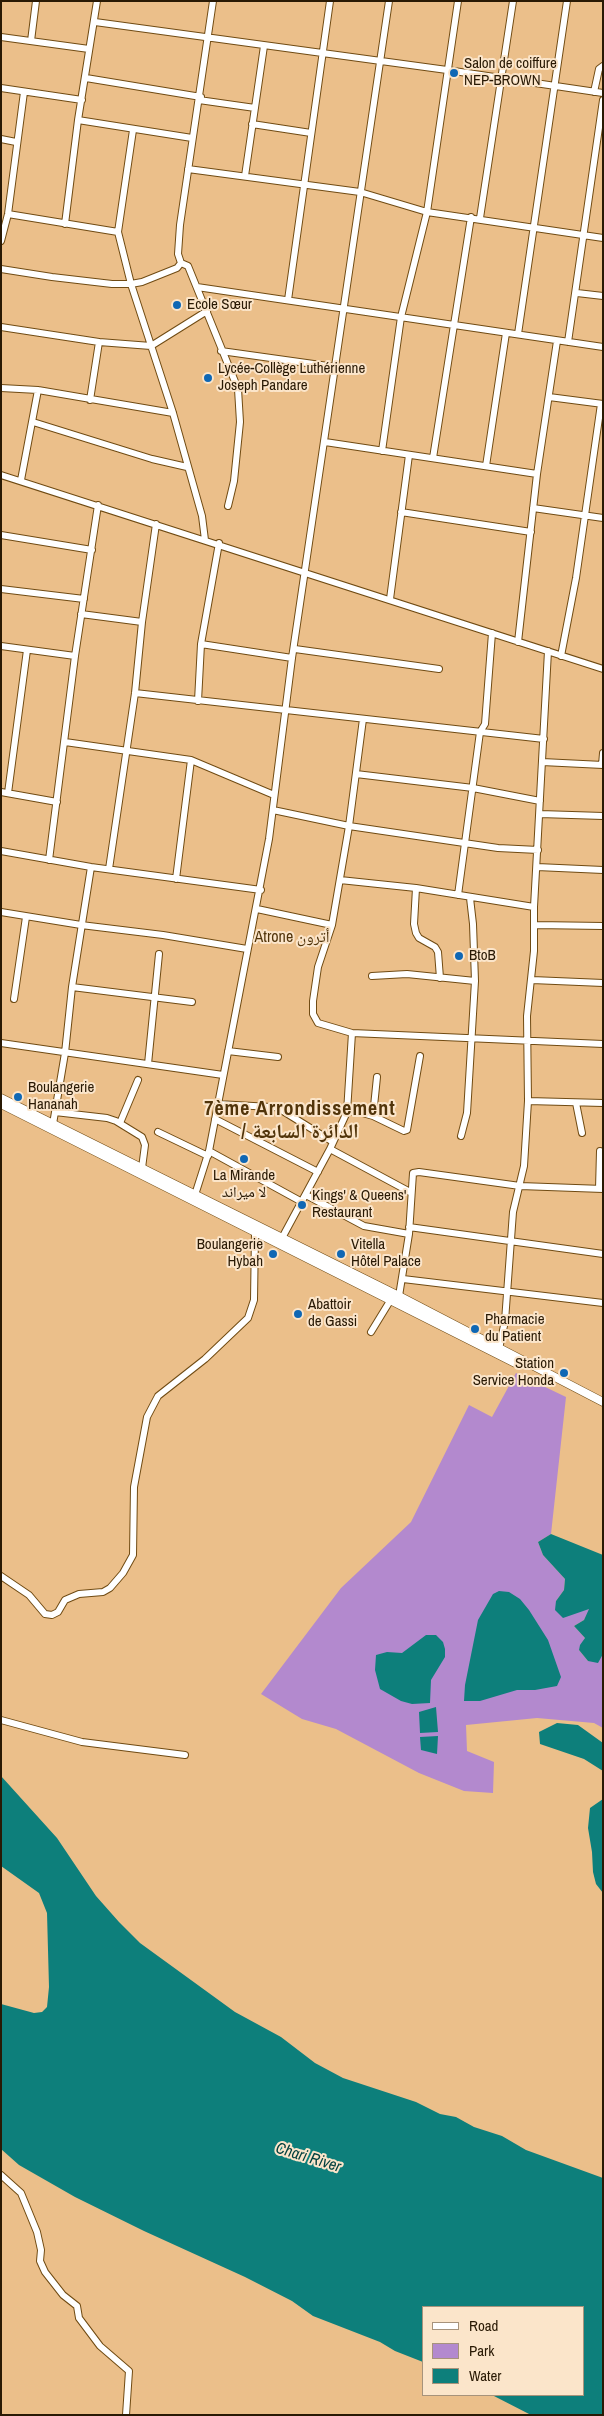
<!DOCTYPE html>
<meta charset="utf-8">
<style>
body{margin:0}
#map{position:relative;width:604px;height:2416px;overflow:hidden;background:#ebbf8a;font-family:"Archivo Narrow",sans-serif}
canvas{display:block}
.frame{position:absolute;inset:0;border:2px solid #291904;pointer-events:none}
.legend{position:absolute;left:422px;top:2306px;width:162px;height:90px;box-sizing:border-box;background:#fbe5ca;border:1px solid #a7937b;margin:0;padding:6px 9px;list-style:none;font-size:15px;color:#291904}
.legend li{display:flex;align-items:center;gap:10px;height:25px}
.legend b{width:25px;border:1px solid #a7937b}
</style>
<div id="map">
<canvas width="604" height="2416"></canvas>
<div class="frame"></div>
<ul class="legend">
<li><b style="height:6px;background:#fff"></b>Road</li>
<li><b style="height:14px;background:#b389ce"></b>Park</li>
<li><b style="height:14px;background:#0d7f7b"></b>Water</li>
</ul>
</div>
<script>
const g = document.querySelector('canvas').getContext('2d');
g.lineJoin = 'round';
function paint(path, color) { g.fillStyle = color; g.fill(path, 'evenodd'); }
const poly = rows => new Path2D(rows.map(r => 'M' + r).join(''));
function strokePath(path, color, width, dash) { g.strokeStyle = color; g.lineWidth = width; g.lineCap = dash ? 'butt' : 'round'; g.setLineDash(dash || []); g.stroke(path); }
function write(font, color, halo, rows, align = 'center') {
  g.font = font + ' "Archivo Narrow","Noto Naskh Arabic",sans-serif'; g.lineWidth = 4; g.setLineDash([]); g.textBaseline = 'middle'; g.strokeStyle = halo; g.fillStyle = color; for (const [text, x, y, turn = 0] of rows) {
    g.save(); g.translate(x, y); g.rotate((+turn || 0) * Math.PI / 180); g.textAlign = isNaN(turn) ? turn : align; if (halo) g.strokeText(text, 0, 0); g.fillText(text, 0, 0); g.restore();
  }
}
paint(poly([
 [516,1373,566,1397,551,1534,538,1542,543,1555,565,1579,564,1590,556,1601,590,1609,584,1620,574,1626,585,1638,579,1650,588,1661,603,1654,603,1728,594,1723,537,1718,466,1725,467,1751,494,1762,493,1793,464,1791,419,1773,336,1729,302,1719,261,1694,341,1588,411,1522,469,1405,492,1417]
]), '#b389ce');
paint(poly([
 [551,1534,603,1555,603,1654,598,1663,588,1661,579,1650,580,1645,585,1638,574,1626,584,1620,589,1609,563,1618,555,1610,556,1601,564,1590,565,1579,543,1555,538,1542],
 [499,1591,509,1592,520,1599,529,1610,548,1640,561,1677,557,1686,535,1690,517,1690,480,1701,464,1701,465,1685,478,1620,493,1594],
 [426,1635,436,1635,443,1642,445,1649,445,1657,431,1680,430,1703,412,1704,401,1701,380,1689,375,1670,376,1655,387,1652,402,1653],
 [436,1707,438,1732,420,1733,419,1712],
 [557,1723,578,1725,603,1743,603,1771,584,1759,540,1744,539,1732],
 [438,1736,437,1754,421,1750,420,1737],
 [1,1776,57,1838,96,1896,119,1922,140,1943,235,2012,281,2037,315,2063,343,2078,416,2102,440,2114,456,2117,474,2127,502,2136,526,2150,603,2178,603,2415,531,2415,492,2395,583,2395,583,2307,423,2307,423,2362,395,2351,380,2342,313,2316,292,2301,245,2277,144,2231,75,2197,19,2165,1,2149,1,2004,34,2013,42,2012,47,2007,49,1987,47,1913,39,1893,1,1866],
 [603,1799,603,1893,596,1884,593,1872,592,1852,588,1828,590,1808]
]), '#0d7f7b');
const minor = poly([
 [95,22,447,70,603,93],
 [1,37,89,49],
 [31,41,36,1],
 [86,78,201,97],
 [1,88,82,100],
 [594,92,599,69,603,66],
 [199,100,255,108],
 [78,120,192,138],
 [252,124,311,133],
 [133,130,118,232,131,284,173,413,202,516,205,540],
 [1,139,16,142],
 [188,169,360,192,427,212,603,238],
 [245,176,264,46],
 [8,214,118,232],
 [480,218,513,1],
 [65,224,78,120,97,1],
 [1,241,8,214,24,92],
 [181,263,178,254,180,225,213,1],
 [181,263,188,266,238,389,240,422,234,481,228,506],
 [1,269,52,277,112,284,131,284,142,282,177,268,181,263],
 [197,287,603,347],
 [577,293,603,296],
 [288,300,330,1],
 [1,327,99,342,151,346,207,311],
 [518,334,567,1],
 [568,342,603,100],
 [221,351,335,367],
 [1,388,38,390,173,413],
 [549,397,603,404],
 [90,400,99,342],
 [33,422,152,459,187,467],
 [325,442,537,474],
 [382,451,401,317,427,212,458,1],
 [433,458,471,217],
 [486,466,506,333],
 [1,475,603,669],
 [21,480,38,390],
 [533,508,603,518],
 [401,512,531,532],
 [1,535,92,550],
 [1,589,84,599],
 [390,599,409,455],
 [81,614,142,622],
 [518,642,537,474,557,341],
 [201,644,292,658],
 [1,646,75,656],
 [295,649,439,669],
 [561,656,576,578,601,404],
 [135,693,544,739],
 [198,701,201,644,219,543],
 [363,719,349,826,332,925,318,967,313,1001,313,1014,318,1023,352,1033,603,1044],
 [65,742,191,760,274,795],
 [542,762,603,765],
 [602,765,603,753],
 [356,774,473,788,540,801],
 [1,792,57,802],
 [8,793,27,650],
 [273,810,349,826,498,848,538,850],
 [540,814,603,816],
 [1,851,91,867,261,890],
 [49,860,75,656,98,505],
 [537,867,603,870],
 [109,869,135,693,142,622,156,524],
 [176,879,191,760],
 [340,880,416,888,534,907],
 [416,888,414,924,416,933,419,938,435,947,438,952,440,978],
 [458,895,480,732,485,724,492,633],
 [257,909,332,925],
 [1,912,81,925,163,935,247,949],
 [535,925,603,926],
 [372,976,407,974,475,981],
 [532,980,603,983],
 [72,987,192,1002],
 [14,999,26,917],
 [1,1043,223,1075],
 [228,1051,278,1057],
 [148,1064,159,954],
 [528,1101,603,1103],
 [576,1103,582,1133],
 [218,1104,359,1112,373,1116,404,1131,407,1130,420,1056],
 [278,1108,333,1142],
 [55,1112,107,1118,116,1121,142,1137,145,1145,142,1168],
 [373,1116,377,1077],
 [215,1119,318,1172],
 [120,1123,138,1080],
 [53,1124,65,1053,72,987,91,867],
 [158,1132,208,1156],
 [461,1136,467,1113,475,981,473,924,470,898],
 [330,1149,410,1192],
 [209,1151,302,1202],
 [599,1189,600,1151],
 [306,1195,364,1226,409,1234],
 [194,1198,209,1151,269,839,292,658,389,1],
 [409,1227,603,1254],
 [282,1238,330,1149,347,1112,352,1033],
 [403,1279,603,1303],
 [399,1296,409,1234,413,1173,419,1172,520,1186,603,1189],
 [371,1332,390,1301],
 [499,1349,505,1321,513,1212,524,1166,528,1101,527,1016,534,951,534,907,548,651],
 [1,1576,29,1595,45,1614,52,1615,58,1612,65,1600,79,1594,103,1592,110,1588,123,1573,133,1555,134,1487,147,1417,158,1396,205,1359,248,1318,254,1300,255,1233],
 [1,1720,82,1742,185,1755],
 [1,2175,21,2193,37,2232,41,2250,40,2261,45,2272,63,2295,77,2306,79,2318,100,2346,129,2371,126,2415]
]);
const major = poly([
 [1,1098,399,1296,603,1402],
 [1,1104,515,1363]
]);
strokePath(minor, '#704b13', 8);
strokePath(major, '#704b13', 9);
strokePath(minor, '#fff', 6);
strokePath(major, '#fff', 8);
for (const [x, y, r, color] of [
 [454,73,5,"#0f67b4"],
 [177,305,5,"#0f67b4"],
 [208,378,5,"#0f67b4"],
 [459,956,5,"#0f67b4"],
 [18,1097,5,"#0f67b4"],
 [244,1159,5,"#0f67b4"],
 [302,1205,5,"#0f67b4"],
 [273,1254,5,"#0f67b4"],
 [341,1254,5,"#0f67b4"],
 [298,1314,5,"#0f67b4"],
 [475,1329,5,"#0f67b4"],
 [564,1373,5,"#0f67b4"]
]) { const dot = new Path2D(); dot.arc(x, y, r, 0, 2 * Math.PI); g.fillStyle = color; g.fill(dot); strokePath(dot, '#fbe5ca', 2); }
write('15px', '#291904', '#fbe5ca', [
 ["Salon de coiffure",464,64],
 ["NEP-BROWN",464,81],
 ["Ecole Sœur",187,305],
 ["Lycée-Collège Luthérienne",218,369],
 ["Joseph Pandare",218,386],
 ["BtoB",469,956],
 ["Boulangerie",28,1088],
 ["Hananah",28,1105],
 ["La Mirande",244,1176,"center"],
 ["لا ميراند",244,1193,"center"],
 ["Kings' & Queens'",312,1196],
 ["Restaurant",312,1213],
 ["Boulangerie",263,1245,"right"],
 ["Hybah",263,1262,"right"],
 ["Vitella",351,1245],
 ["Hôtel Palace",351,1262],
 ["Abattoir",308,1305],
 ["de Gassi",308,1322],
 ["Pharmacie",485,1320],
 ["du Patient",485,1337],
 ["Station",554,1364,"right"],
 ["Service Honda",554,1381,"right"]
], 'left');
write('16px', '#51340a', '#fbe5ca', [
 ["Atrone أترون",292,938]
]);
write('italic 16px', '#02403f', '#fbe5ca', [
 ["Chari River",308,2158,17]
]);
g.letterSpacing = '1px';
write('bold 20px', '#51340a', '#fbe5ca', [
 ["7ème Arrondissement",300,1110],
 ["/ الدائرة السابعة",300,1133]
]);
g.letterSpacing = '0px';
</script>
